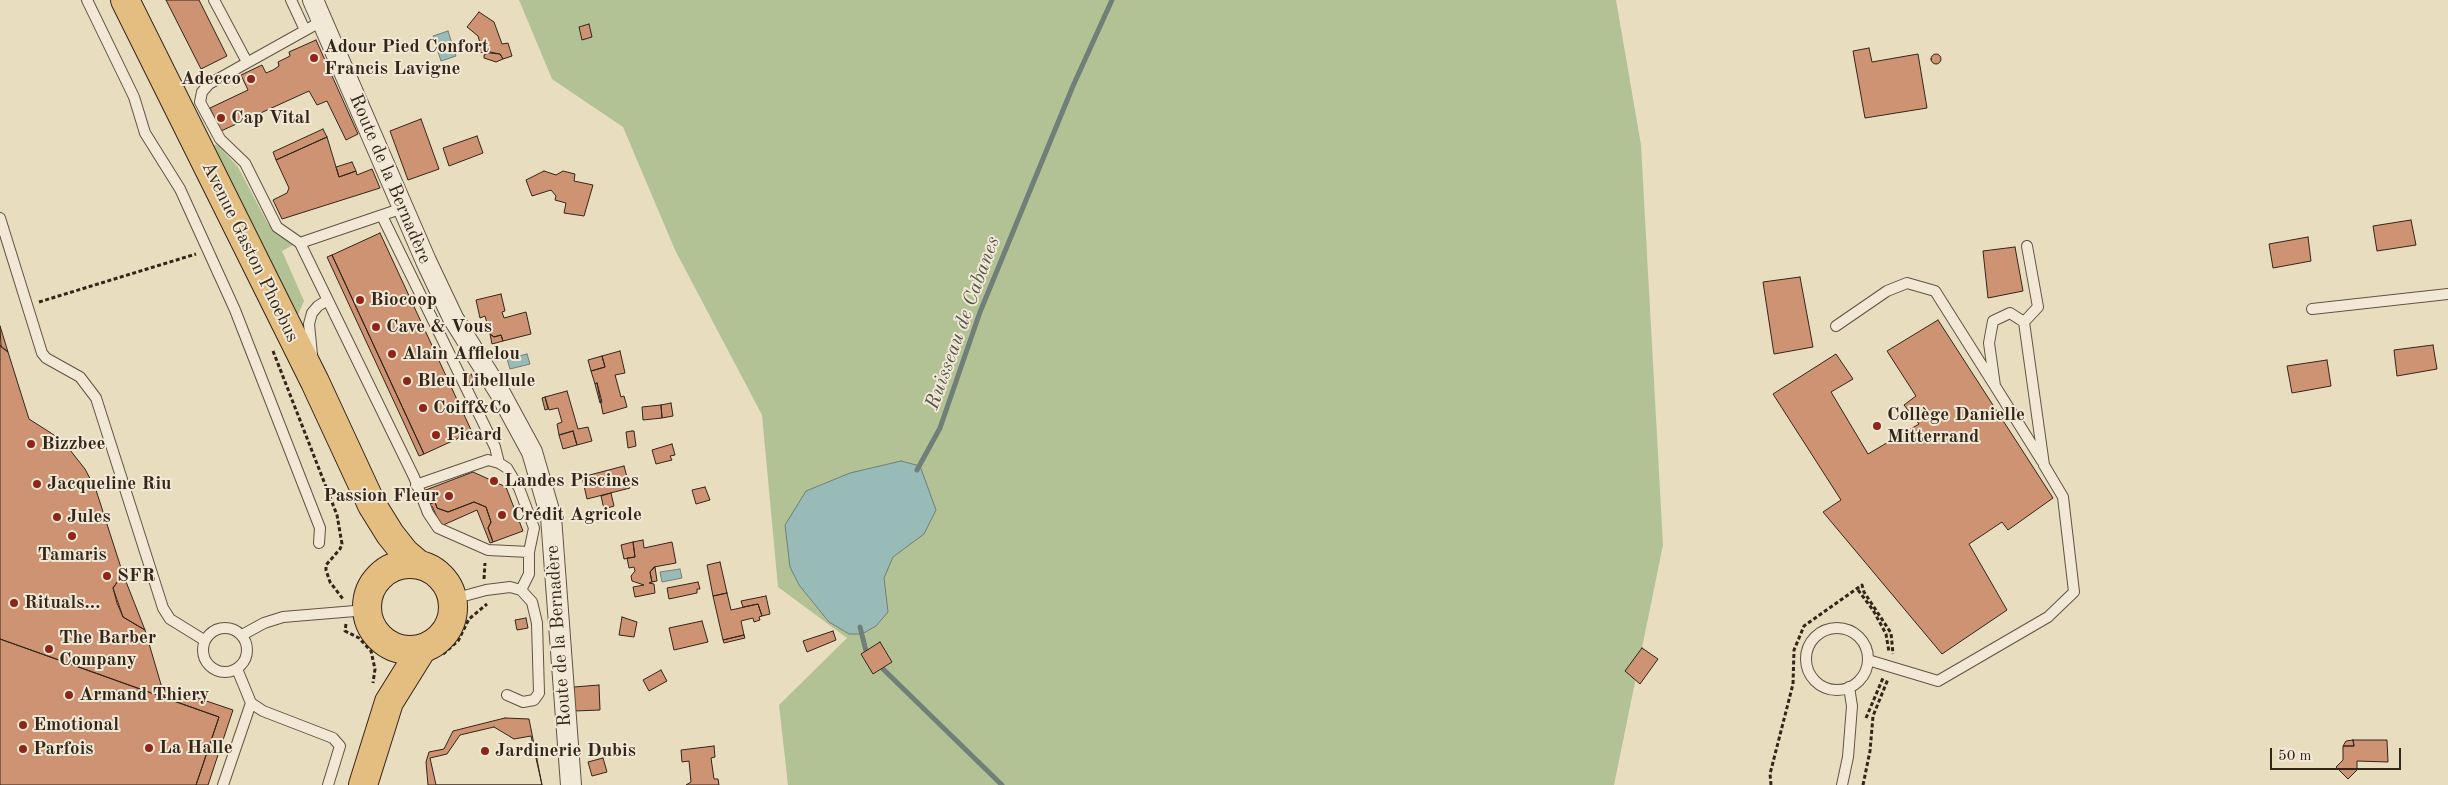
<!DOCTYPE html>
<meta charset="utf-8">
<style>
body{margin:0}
#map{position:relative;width:2448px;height:785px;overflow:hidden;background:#e9ddc0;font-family:"Old Standard TT",serif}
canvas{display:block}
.scale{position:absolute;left:2270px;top:748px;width:131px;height:22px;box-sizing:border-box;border:2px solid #342519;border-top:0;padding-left:6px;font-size:15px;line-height:18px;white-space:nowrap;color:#342519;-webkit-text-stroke:4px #f1e9d6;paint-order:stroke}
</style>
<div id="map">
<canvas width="2448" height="785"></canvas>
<div class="scale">50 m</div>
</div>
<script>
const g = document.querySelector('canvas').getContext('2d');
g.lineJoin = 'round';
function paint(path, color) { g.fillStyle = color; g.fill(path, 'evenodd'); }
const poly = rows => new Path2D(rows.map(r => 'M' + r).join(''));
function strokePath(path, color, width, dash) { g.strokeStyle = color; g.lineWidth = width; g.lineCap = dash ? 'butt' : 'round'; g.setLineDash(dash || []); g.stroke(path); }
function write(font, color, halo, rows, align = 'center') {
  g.font = font + ' "Old Standard TT",serif'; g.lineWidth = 4; g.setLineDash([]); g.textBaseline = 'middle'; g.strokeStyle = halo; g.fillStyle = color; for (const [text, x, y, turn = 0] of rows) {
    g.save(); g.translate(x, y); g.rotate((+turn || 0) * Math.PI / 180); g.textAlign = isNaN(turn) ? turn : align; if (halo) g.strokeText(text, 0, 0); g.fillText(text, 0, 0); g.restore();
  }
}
paint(poly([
 [519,0,1616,0,1641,145,1663,545,1614,785,788,785,779,705,847,638,778,587,762,415,675,250,623,127,552,79],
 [217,144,238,167,268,224,293,245,282,251,304,301,298,315,293,316,211,147]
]), '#b3c295');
const water = poly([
 [448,31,456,56,441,61,433,36,448,31],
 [527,354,530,364,510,369,507,359,527,354],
 [901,461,920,466,936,510,924,534,893,557,884,578,888,612,876,626,862,634,849,634,829,622,799,585,790,567,785,525,806,491,850,473,901,461],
 [680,569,682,578,662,582,660,572,680,569]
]);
paint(water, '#98bbb7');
strokePath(water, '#707f78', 1);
strokePath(poly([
 [917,470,940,428,980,312,1073,86,1112,0],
 [860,627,866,651],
 [882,668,1002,785]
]), '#707f78', 5);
const building = poly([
 [166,0,199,0,227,56,201,69,166,0],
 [479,12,494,22,502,44,508,43,512,56,503,59,500,54,479,52,477,44,480,43,478,36,467,27,479,12],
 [589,24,592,37,582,40,579,27,589,24],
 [316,40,358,134,346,140,327,101,317,105,309,91,221,131,210,108,248,90,241,75,262,65,266,73,273,70,279,66,278,62,290,56,289,52,316,40],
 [1869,48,1872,62,1918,54,1927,108,1865,118,1853,51,1869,48],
 [490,52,500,54,503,59,496,62,484,58,484,55,490,52],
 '1931 59a5 5 0 1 1 10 0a5 5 0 1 1-10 0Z',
 [421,119,439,169,408,180,390,131,421,119],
 [323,129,327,137,276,160,273,152,323,129],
 [477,136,483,153,449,166,443,148,477,136],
 [327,137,339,177,356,171,357,175,372,169,380,188,282,219,273,200,287,193,289,188,276,160,327,137],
 [352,162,356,171,339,177,336,167,352,162],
 [544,171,556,175,563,171,575,174,574,181,593,185,584,216,564,213,566,203,555,200,556,196,551,190,532,196,526,180,544,171],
 [2411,220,2416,245,2377,251,2373,226,2411,220],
 [380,233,472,432,424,454,332,255,380,233],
 [2308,237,2311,261,2273,268,2269,244,2308,237],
 [2015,247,2023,291,1988,298,1983,251,2015,247],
 [332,255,424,454,419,456,403,421,327,257,332,255],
 [1800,277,1813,347,1774,354,1763,282,1800,277],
 [501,294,505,311,502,312,504,318,526,312,531,334,503,341,501,335,494,337,490,334,485,316,480,318,476,300,501,294],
 [1938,320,2053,498,2008,530,2002,522,1969,544,2007,610,1942,654,1823,512,1841,500,1773,394,1836,354,1853,379,1831,392,1868,454,1919,424,1904,405,1916,396,1887,351,1938,320],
 [0,326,8,352,1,347,0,326],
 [490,334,494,337,501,335,503,341,492,344,490,334],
 [0,345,8,352,29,419,54,435,70,450,85,469,96,490,123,574,113,588,117,603,123,617,145,630,165,698,0,639,0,345],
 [2433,345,2437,369,2397,376,2394,350,2433,345],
 [620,351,625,373,615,375,621,397,624,396,627,407,603,414,597,383,595,384,591,371,605,367,602,356,620,351],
 [602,356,605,367,591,371,588,360,602,356],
 [2327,360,2331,386,2292,393,2287,366,2327,360],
 [471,374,475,382,470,385,465,377,471,374],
 [597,383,602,402,600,403,595,384,597,383],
 [567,391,578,429,588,427,592,441,577,445,573,431,559,435,557,424,562,422,558,408,549,410,545,397,567,391],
 [545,397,548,409,545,410,542,398,545,397],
 [671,403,673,416,662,418,661,405,671,403],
 [661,405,662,418,643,420,642,407,661,405],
 [573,431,577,445,563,449,559,435,573,431],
 [632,431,634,431,636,446,628,448,626,432,632,431],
 [672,444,675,455,670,456,672,460,656,464,652,450,672,444],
 [624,466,630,488,587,499,582,477,624,466],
 [473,472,506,487,523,531,493,542,488,528,491,522,486,507,474,502,448,512,437,508,435,502,429,504,423,491,473,472],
 [705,487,710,500,696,504,692,490,705,487],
 [611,493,614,506,604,509,601,496,611,493],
 [435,502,437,508,448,512,474,502,486,507,491,522,488,528,493,542,490,543,477,510,441,526,432,506,430,507,429,504,435,502],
 [643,540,644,548,672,542,676,563,654,567,650,572,652,582,649,583,654,584,655,593,635,597,633,587,644,585,632,581,631,576,635,571,634,567,629,568,627,558,635,557,633,542,643,540],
 [633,542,635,557,624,559,621,545,633,542],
 [720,562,727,593,713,596,707,565,720,562],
 [655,567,657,581,652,582,650,572,655,567],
 [123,574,145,630,123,617,113,588,123,574],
 [698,582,700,589,697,589,697,593,669,599,667,588,698,582],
 [727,593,731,610,758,604,762,616,759,617,760,620,754,622,753,618,741,621,744,635,723,640,713,596,727,593],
 [766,596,770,614,762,616,758,604,743,607,741,601,766,596],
 [622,617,637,622,634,637,619,635,622,617],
 [526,618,528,628,517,630,515,620,526,618],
 [702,621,708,642,674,650,669,628,702,621],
 [833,631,836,640,807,652,803,641,833,631],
 [744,635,745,638,724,643,723,640,744,635],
 [0,639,219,717,196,785,0,785,0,639],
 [880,642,892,662,873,674,861,654,880,642],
 [1642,648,1658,659,1640,684,1625,671,1642,648],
 [661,670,667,681,649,691,643,680,661,670],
 [599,685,600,710,574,711,574,687,599,685],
 [162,686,233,710,208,785,196,785,219,717,165,698,162,686],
 [505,718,529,719,542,785,428,785,426,762,429,752,444,749,453,731,505,718],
 [494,727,514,739,531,736,542,785,436,785,430,758,447,754,460,735,494,727],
 [2353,740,2387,740,2388,762,2357,761,2357,770,2348,779,2336,767,2343,760,2343,746,2354,746,2353,740],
 [2353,740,2354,746,2343,746,2346,741,2353,740],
 [714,746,715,757,711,758,714,779,718,779,719,785,686,785,691,782,689,761,682,762,681,750,714,746],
 [603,758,607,772,592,776,588,762,603,758]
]);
paint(building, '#ce9373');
strokePath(building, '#342519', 1);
const lane = poly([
 [87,0,134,97,145,133,180,189,235,310,320,528,319,543],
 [214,0,247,62],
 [291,0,305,30],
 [322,21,209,84,202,92,200,102,220,139,245,163,277,227,300,243,414,477,428,513,438,528,488,550,529,552],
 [382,216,495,447,499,463],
 [0,218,42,353,46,358,80,377,96,398,163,608,170,619,204,640],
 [300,243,403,208],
 [2312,309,2448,294],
 [2024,322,2010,313,1993,321,1989,343,1995,386,2042,461],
 [1836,326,1887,291,1907,283,1935,291,1995,386],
 [312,355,309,324,312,313,318,306,326,301],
 [416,485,488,460,499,463,507,468,519,488,534,528,529,552,529,574,521,590],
 [453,599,486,590,510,587,521,590,532,602,537,623,539,693,534,700,523,702,507,695],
 '203 650a22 22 0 1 1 44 0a22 22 0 1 1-44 0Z',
 '1806 659a31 31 0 1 1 62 0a31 31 0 1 1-62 0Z',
 [242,635,264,623,283,617,367,610],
 [1868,660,1938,681,2048,617,2074,592,2063,497,2044,465,2024,322,2038,307,2027,246],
 [237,669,251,703,263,711,333,738,340,746,328,785],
 [223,785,251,703],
 [1842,785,1848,757,1852,706,1849,687]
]);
const street = poly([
 [313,0,426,261,453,318,500,393,532,452,551,517,571,785]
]);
const primary = poly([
 [125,0,315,382,372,505,390,534,405,553,418,564],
 '367 607a43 43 0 1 1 86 0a43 43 0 1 1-86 0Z',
 [363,785,389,702,422,649]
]);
strokePath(lane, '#615343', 12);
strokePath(street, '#615343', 22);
strokePath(primary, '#342519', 30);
strokePath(poly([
 [39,302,196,254],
 [273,351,337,515,342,544,340,549,326,565,326,570,330,582,343,599],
 [484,579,485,563],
 [1858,590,1873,610,1886,634,1889,652],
 [346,624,345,631,359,638,371,651,375,669,373,683],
 [443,654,458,641,469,619,487,604],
 [1866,718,1883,678],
 [1771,785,1770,774,1793,684,1794,650,1804,626,1862,585,1864,592,1891,633,1893,654],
 [1863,785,1870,751,1873,716,1888,679]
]), '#342519', 3, [4, 2.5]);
strokePath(lane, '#f1e9d6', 10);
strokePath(street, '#f1e9d6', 20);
strokePath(primary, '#e4be80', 28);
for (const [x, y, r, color] of [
 [314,58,5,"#8f2418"],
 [251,79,5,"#8f2418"],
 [221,118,5,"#8f2418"],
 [360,300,5,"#8f2418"],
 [376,327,5,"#8f2418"],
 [392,354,5,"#8f2418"],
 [407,381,5,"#8f2418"],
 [423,408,5,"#8f2418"],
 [1877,426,5,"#8f2418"],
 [436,435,5,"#8f2418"],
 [31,444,5,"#8f2418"],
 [494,481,5,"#8f2418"],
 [37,484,5,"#8f2418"],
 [449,496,5,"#8f2418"],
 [502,515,5,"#8f2418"],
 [57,517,5,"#8f2418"],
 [72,536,5,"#8f2418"],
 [107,576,5,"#8f2418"],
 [14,603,5,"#8f2418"],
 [49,649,5,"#8f2418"],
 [69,695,5,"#8f2418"],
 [23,725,5,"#8f2418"],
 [149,748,5,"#8f2418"],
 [23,749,5,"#8f2418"],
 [485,751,5,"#8f2418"]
]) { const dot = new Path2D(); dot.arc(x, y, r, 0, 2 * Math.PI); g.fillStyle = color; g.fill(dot); strokePath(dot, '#f1e9d6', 2); }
write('bold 19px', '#342519', '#f1e9d6', [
 ["Adour Pied Confort",324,47],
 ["Francis Lavigne",324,69],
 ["Adecco",241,79,"right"],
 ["Cap Vital",231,118],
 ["Biocoop",370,300],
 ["Cave & Vous",386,327],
 ["Alain Afflelou",402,354],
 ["Bleu Libellule",417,381],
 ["Coiff&Co",433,408],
 ["Collège Danielle",1887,415],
 ["Mitterrand",1887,437],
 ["Picard",446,435],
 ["Bizzbee",41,444],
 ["Landes Piscines",504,481],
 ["Jacqueline Riu",47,484],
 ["Passion Fleur",439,496,"right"],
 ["Crédit Agricole",512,515],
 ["Jules",67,517],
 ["Tamaris",72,555,"center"],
 ["SFR",117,576],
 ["Rituals...",24,603],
 ["The Barber",59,638],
 ["Company",59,660],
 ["Armand Thiery",79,695],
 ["Emotional",33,725],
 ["La Halle",159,748],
 ["Parfois",33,749],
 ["Jardinerie Dubis",495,751]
], 'left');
write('19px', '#342519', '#f1e9d6', [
 ["Route de la Bernadère",390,179,67],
 ["Avenue Gaston Phoebus",250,252,64],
 ["Route de la Bernadère",559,636,-94]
]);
write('italic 20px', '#525248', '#f1e9d6', [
 ["Ruisseau de Cabanes",963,323,-70]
]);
</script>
